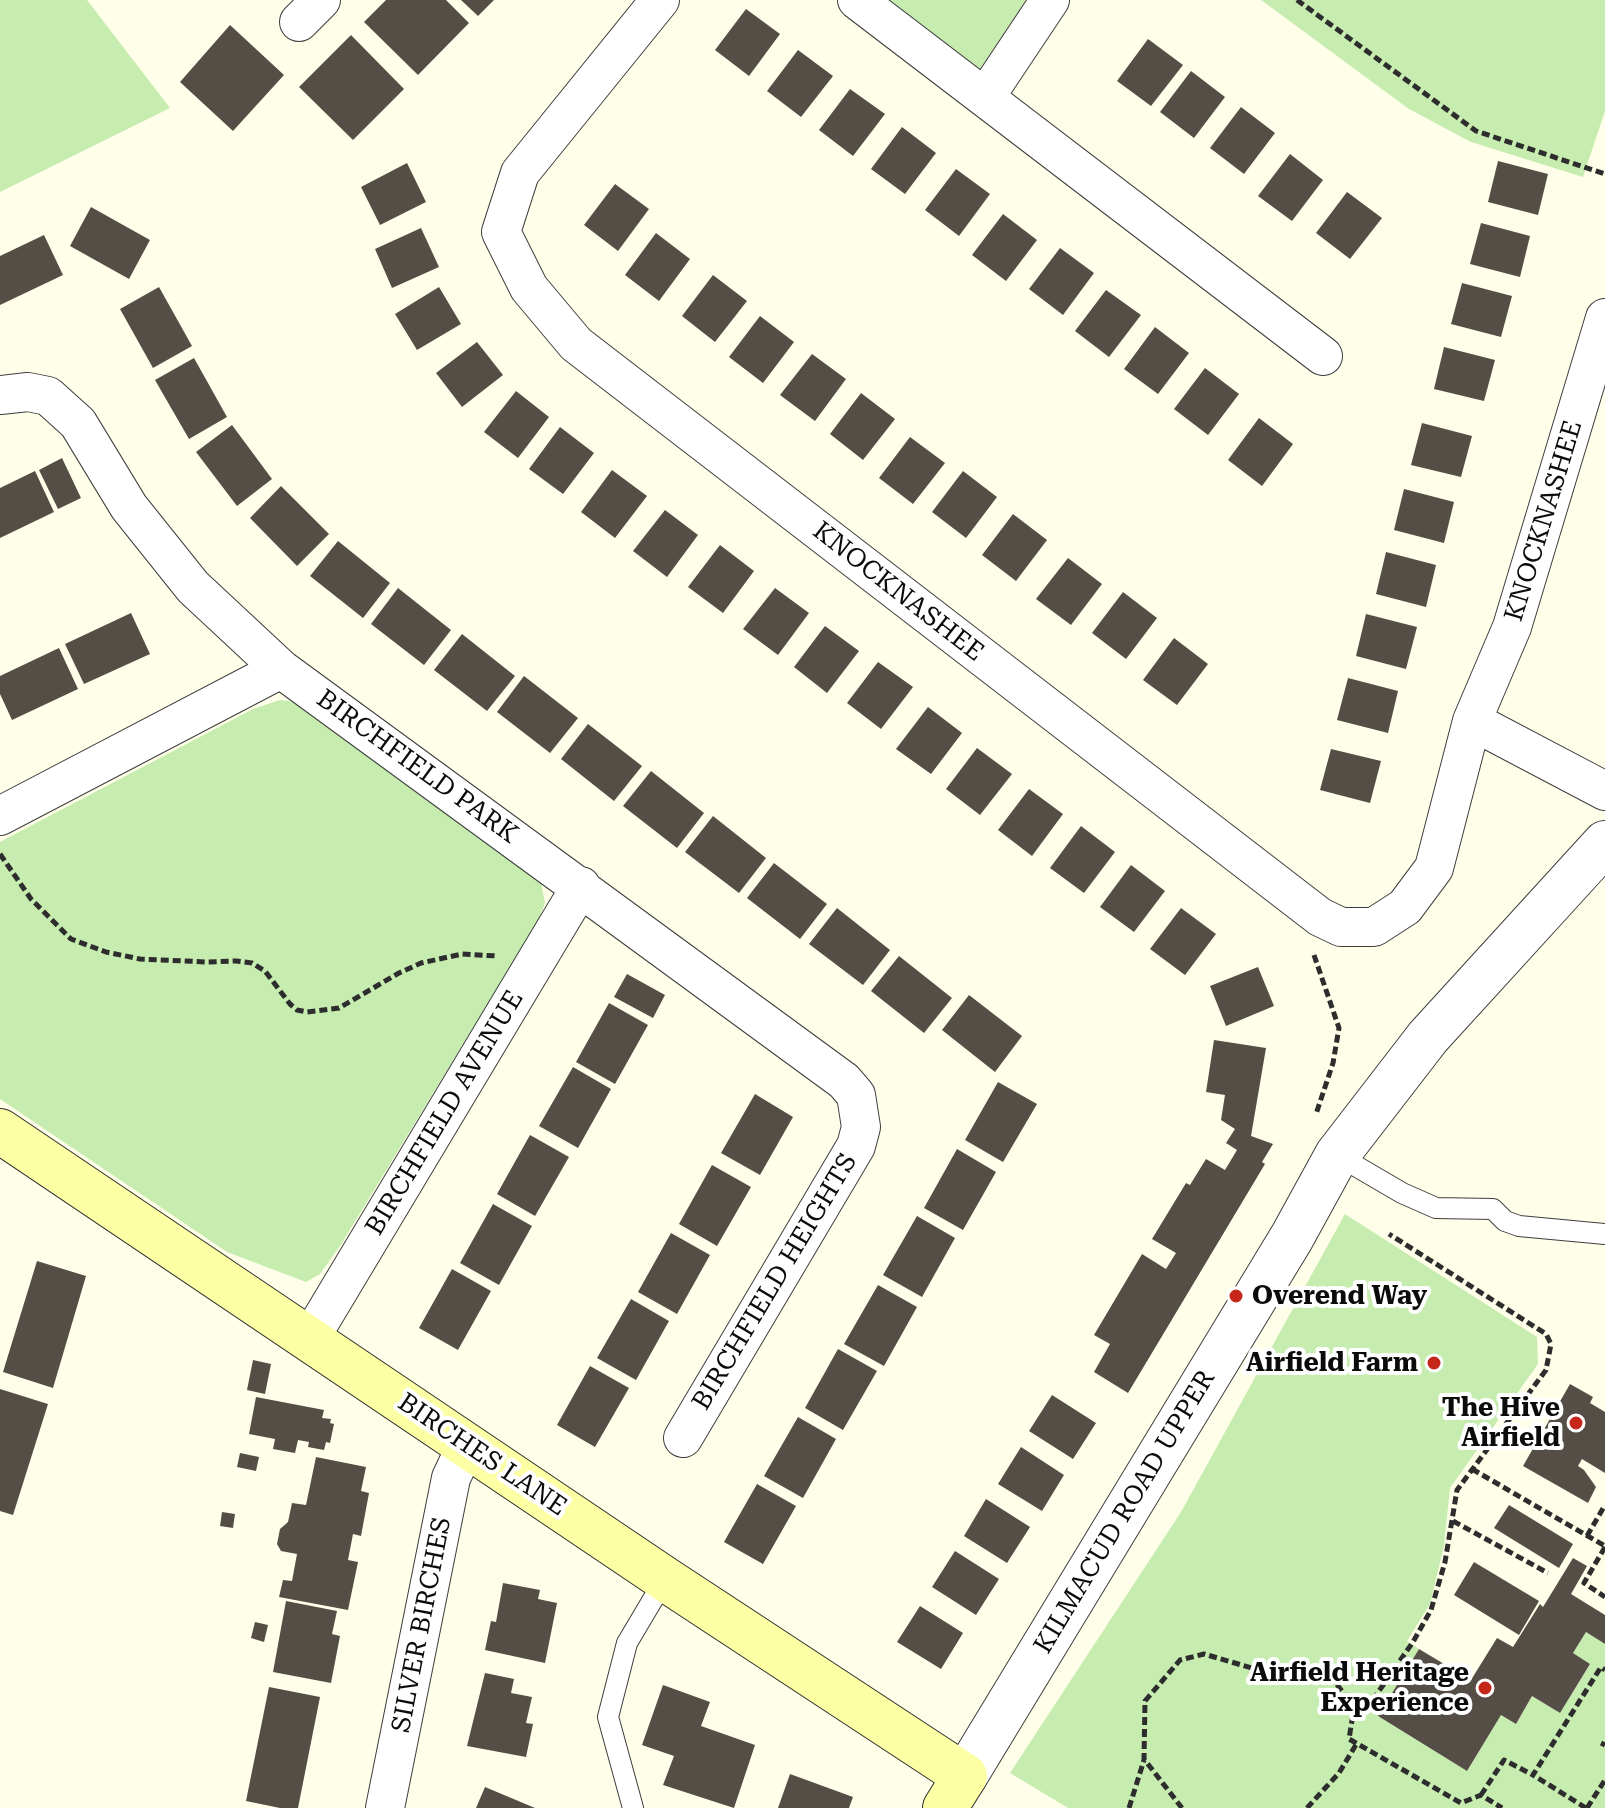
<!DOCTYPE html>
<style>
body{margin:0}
canvas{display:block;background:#fffee9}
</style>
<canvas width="1605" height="1808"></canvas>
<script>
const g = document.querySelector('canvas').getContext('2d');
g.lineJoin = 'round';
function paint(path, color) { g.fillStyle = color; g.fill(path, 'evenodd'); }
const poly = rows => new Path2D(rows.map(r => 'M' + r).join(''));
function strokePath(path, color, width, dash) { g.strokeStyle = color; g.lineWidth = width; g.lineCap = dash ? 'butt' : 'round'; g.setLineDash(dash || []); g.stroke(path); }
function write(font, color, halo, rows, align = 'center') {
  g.font = font + ' "Roboto Serif",serif'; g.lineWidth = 8; g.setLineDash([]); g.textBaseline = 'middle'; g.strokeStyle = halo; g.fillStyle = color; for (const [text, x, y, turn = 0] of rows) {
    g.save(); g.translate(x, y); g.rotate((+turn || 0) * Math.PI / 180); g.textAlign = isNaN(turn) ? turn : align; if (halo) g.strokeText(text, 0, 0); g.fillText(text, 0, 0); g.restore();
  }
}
paint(poly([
 [0,0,87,0,170,108,0,192],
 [868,0,1029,0,977,76],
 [1261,0,1605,0,1605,111,1583,177,1471,142,1409,109],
 [280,700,299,702,541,882,545,903,538,921,340,1246,320,1274,306,1282,227,1252,0,1099,0,842,253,709],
 [1345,1214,1537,1337,1538,1364,1450,1488,1444,1546,1430,1604,1407,1641,1419,1649,1378,1716,1467,1771,1501,1715,1516,1724,1532,1696,1560,1713,1590,1664,1573,1653,1586,1632,1605,1644,1605,1808,1068,1808,1010,1773,1181,1512]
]), '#c7ecb0');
paint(poly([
 [386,0,446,0,469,23,418,75,364,22],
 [461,0,494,0,478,16],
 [746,9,780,34,749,76,715,50],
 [230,25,284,75,233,131,180,82],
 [351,35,404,89,353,140,299,87],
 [1148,39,1183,65,1151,106,1117,81],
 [798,50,833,76,801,117,767,91],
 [1191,71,1225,97,1194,138,1160,112],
 [850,89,885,114,853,156,819,130],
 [1241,107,1275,133,1244,174,1210,148],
 [902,127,936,153,905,194,871,169],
 [1290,154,1323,180,1292,221,1258,196],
 [1498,161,1548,174,1538,215,1488,202],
 [407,163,426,202,380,225,361,187],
 [956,169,990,194,959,236,925,210],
 [615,184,649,209,618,251,584,225],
 [1347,192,1382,218,1350,259,1316,233],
 [91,207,150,240,129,279,70,246],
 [1003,214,1037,240,1006,281,972,255],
 [1481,223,1530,236,1520,277,1470,264],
 [421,228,439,267,392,288,375,249],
 [656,233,690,259,659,301,625,275],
 [44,235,63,275,0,305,0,256],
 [1060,248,1094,273,1063,315,1029,289],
 [713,275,747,301,715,342,682,316],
 [1462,283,1512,296,1501,337,1451,324],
 [159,287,192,346,153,368,120,309],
 [439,287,461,324,417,350,395,314],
 [1106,290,1141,315,1109,357,1075,331],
 [760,316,794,342,763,383,729,357],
 [1155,327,1189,353,1158,394,1124,369],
 [477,342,503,375,462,407,436,373],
 [1444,347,1495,360,1484,401,1434,389],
 [812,354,846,379,815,421,780,395],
 [194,358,227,417,189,439,155,380],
 [1205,368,1239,394,1208,435,1174,409],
 [516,391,549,417,518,458,484,432],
 [861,393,895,419,863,460,830,434],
 [1259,418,1293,444,1262,486,1228,460],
 [1422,423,1472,436,1461,477,1411,465],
 [232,425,272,479,237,506,196,452],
 [560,427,594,453,563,494,529,469],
 [910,437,945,463,913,504,879,478],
 [62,458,81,498,58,509,39,470],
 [612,470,647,496,615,538,581,512],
 [35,471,54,512,0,538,0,488],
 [963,471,997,497,966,538,932,512],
 [281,486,329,534,297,566,250,518],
 [1404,489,1454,502,1444,543,1394,530],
 [665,510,698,535,667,577,633,551],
 [1013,514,1047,540,1016,581,982,555],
 [338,541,390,583,363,618,310,576],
 [720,545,754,571,723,613,688,587],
 [1386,552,1436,565,1426,607,1376,594],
 [1068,558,1102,584,1071,625,1036,599],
 [398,588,451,630,424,665,371,624],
 [775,588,809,613,778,655,743,629],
 [1123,592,1157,618,1126,659,1092,633],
 [131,613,150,654,84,684,65,644],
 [1366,614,1417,627,1406,669,1356,656],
 [825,626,859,651,827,693,794,667],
 [462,634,515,676,487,711,434,670],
 [1174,638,1208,664,1177,705,1143,680],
 [59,648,78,689,12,720,0,694,0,676],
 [878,662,913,687,881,729,847,703],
 [524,676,578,718,550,753,497,712],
 [1348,678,1398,691,1388,733,1337,720],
 [928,707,962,733,931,774,896,749],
 [588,724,642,766,614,801,561,759],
 [977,748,1012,774,980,815,946,789],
 [1331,749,1381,761,1370,803,1320,790],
 [651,771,704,813,677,848,623,806],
 [1029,789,1063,814,1032,856,998,830],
 [713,816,766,858,739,893,685,852],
 [1081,826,1115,852,1084,893,1050,868],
 [774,863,827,904,800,939,747,898],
 [1131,865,1165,891,1134,932,1100,907],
 [837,908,890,950,863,985,809,944],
 [1181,908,1216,934,1185,975,1150,949],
 [899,956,952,998,924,1033,871,991],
 [1258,967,1274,1006,1226,1026,1210,986],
 [627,974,665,995,653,1018,614,997],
 [969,995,1022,1036,995,1072,942,1030],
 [609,1003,648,1025,615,1084,576,1062],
 [1214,1040,1266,1048,1251,1136,1273,1144,1262,1162,1265,1164,1128,1393,1094,1372,1110,1344,1094,1335,1142,1254,1166,1269,1176,1253,1152,1239,1186,1183,1190,1185,1206,1159,1225,1170,1237,1150,1226,1143,1235,1129,1221,1120,1225,1095,1206,1092],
 [573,1067,611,1089,578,1148,539,1126],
 [998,1082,1037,1104,1003,1162,965,1140],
 [755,1094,793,1117,760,1175,721,1153],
 [530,1135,569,1157,535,1216,497,1194],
 [957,1149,996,1172,963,1230,924,1208],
 [712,1165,751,1187,717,1246,679,1224],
 [493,1204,532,1226,499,1285,460,1263],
 [917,1216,955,1238,922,1297,883,1275],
 [671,1233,710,1255,677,1314,638,1292],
 [37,1261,86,1276,53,1388,3,1372],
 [452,1269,491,1291,458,1350,419,1328],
 [878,1285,917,1307,884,1366,844,1344],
 [631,1299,669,1321,636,1380,597,1358],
 [838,1349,877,1371,843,1430,805,1408],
 [253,1360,271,1364,265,1394,247,1390],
 [590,1366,629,1388,595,1447,557,1425],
 [1570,1384,1593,1397,1590,1403,1605,1412,1605,1473,1582,1459,1578,1466,1584,1470,1596,1487,1588,1503,1523,1466],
 [0,1389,48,1404,13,1515,0,1511],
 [1052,1395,1096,1423,1073,1459,1029,1431],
 [256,1397,324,1410,322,1418,331,1419,330,1423,334,1424,330,1443,326,1442,324,1450,308,1447,309,1442,298,1440,295,1453,273,1449,275,1439,249,1434],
 [798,1417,836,1439,803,1498,764,1476],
 [1021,1447,1064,1475,1042,1511,998,1484],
 [240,1453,259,1457,256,1471,237,1467],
 [316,1457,366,1467,361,1491,369,1493,361,1536,353,1534,348,1560,358,1562,348,1610,279,1597,283,1580,292,1581,297,1554,281,1551,277,1544,280,1529,288,1522,292,1503,306,1505],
 [757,1484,796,1506,763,1564,724,1542],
 [986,1499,1030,1527,1007,1563,964,1536],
 [1509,1505,1573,1544,1559,1568,1494,1528],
 [222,1512,235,1514,233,1528,220,1526],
 [955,1551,999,1579,976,1615,932,1587],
 [1573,1558,1587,1566,1571,1594,1605,1615,1605,1644,1586,1632,1573,1653,1590,1664,1560,1713,1532,1696,1516,1724,1501,1715,1467,1771,1378,1716,1419,1649,1471,1680,1497,1638,1513,1647,1540,1604,1543,1607],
 [1474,1562,1539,1601,1519,1635,1454,1595],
 [503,1583,540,1590,538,1599,557,1603,545,1663,485,1650,491,1621,496,1622],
 [286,1601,337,1611,332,1634,340,1636,331,1683,273,1672],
 [920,1606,963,1633,941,1669,897,1642],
 [255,1622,268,1625,264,1642,251,1638],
 [485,1673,514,1679,511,1693,532,1697,526,1723,533,1724,526,1757,467,1746],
 [663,1685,710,1702,701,1726,755,1745,734,1808,663,1785,674,1756,642,1745],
 [269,1687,320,1697,298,1808,280,1808,246,1801],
 [790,1774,853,1797,849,1808,778,1808],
 [485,1787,535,1808,476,1808]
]), '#554e47');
const service = poly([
 [1337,1155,1402,1193,1436,1208,1493,1209,1505,1221,1519,1226,1605,1234],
 [633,1808,608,1717,627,1643,665,1579]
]);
const minor = poly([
 [660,0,520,173,501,232,529,288,576,344,1320,917,1341,927,1374,927,1405,907,1434,868,1472,721,1512,627,1605,318],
 [857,0,1323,356],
 [299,22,321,0],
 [986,96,1050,0],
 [0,395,28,392,48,396,78,423,129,507,193,587,281,669,844,1081,856,1095,861,1127,856,1146,683,1438],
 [1472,721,1605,791],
 [0,816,281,669],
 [309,1340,581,886],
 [385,1808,451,1478,467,1444]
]);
const tertiary = poly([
 [965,1776,1292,1237,1337,1155,1428,1037,1605,843]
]);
const secondary = poly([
 [0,1131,665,1579,965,1776,945,1808]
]);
strokePath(service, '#3e3e3e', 22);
strokePath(minor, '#3e3e3e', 40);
strokePath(tertiary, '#3e3e3e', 46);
strokePath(secondary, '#2d2d2d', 46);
strokePath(poly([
 [1297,0,1476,131,1605,174],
 [0,854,31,899,71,939,106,952,140,959,207,962,236,961,252,963,265,971,290,1004,297,1010,307,1012,339,1008,399,973,421,963,462,954,497,956],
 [1314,955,1339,1028,1333,1063,1316,1114],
 [1472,1469,1605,1546],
 [1453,1521,1548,1573],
 [1587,1536,1605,1505],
 [1605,1547,1584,1583,1605,1597],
 [1353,1714,1372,1701,1413,1642,1431,1610,1445,1562,1457,1490,1546,1370,1551,1344,1546,1334,1389,1234],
 [1601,1743,1605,1745],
 [1481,1795,1504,1760,1533,1775],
 [1129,1808,1144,1760],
 [1182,1808,1144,1759,1145,1701,1180,1660,1204,1654,1262,1671,1335,1682,1348,1699,1353,1714,1349,1739,1461,1803,1481,1795,1502,1808],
 [1307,1808,1339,1773,1357,1743],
 [1586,1808,1533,1775,1601,1667,1605,1670],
 [1587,1808,1605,1780]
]), '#2d2d2d', 5, [8, 4]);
strokePath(service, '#fff', 20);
strokePath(minor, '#fff', 38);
strokePath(tertiary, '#fff', 44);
strokePath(secondary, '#fdffa4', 44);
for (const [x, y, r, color] of [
 [1236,1296,8,"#c5281a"],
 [1434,1363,8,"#c5281a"],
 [1576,1423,8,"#c5281a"],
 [1485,1688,8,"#c5281a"]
]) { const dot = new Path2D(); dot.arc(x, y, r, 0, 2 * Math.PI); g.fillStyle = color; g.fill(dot); strokePath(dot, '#fff', 3); }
write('26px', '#0b0b0b', '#fff', [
 ["KNOCKNASHEE",1544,521,-73],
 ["KNOCKNASHEE",898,592,38],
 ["BIRCHFIELD PARK",417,767,36],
 ["BIRCHFIELD AVENUE",445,1113,-59],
 ["BIRCHFIELD HEIGHTS",775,1282,-59],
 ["BIRCHES LANE",482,1455,34],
 ["KILMACUD ROAD UPPER",1125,1512,-59],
 ["SILVER BIRCHES",422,1625,-79]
]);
write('bold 26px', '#0b0b0b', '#fff', [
 ["Overend Way",1252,1296,"left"],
 ["Airfield Farm",1418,1363],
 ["The Hive",1560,1408],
 ["Airfield",1560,1438],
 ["Airfield Heritage",1469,1673],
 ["Experience",1469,1703]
], 'right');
</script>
